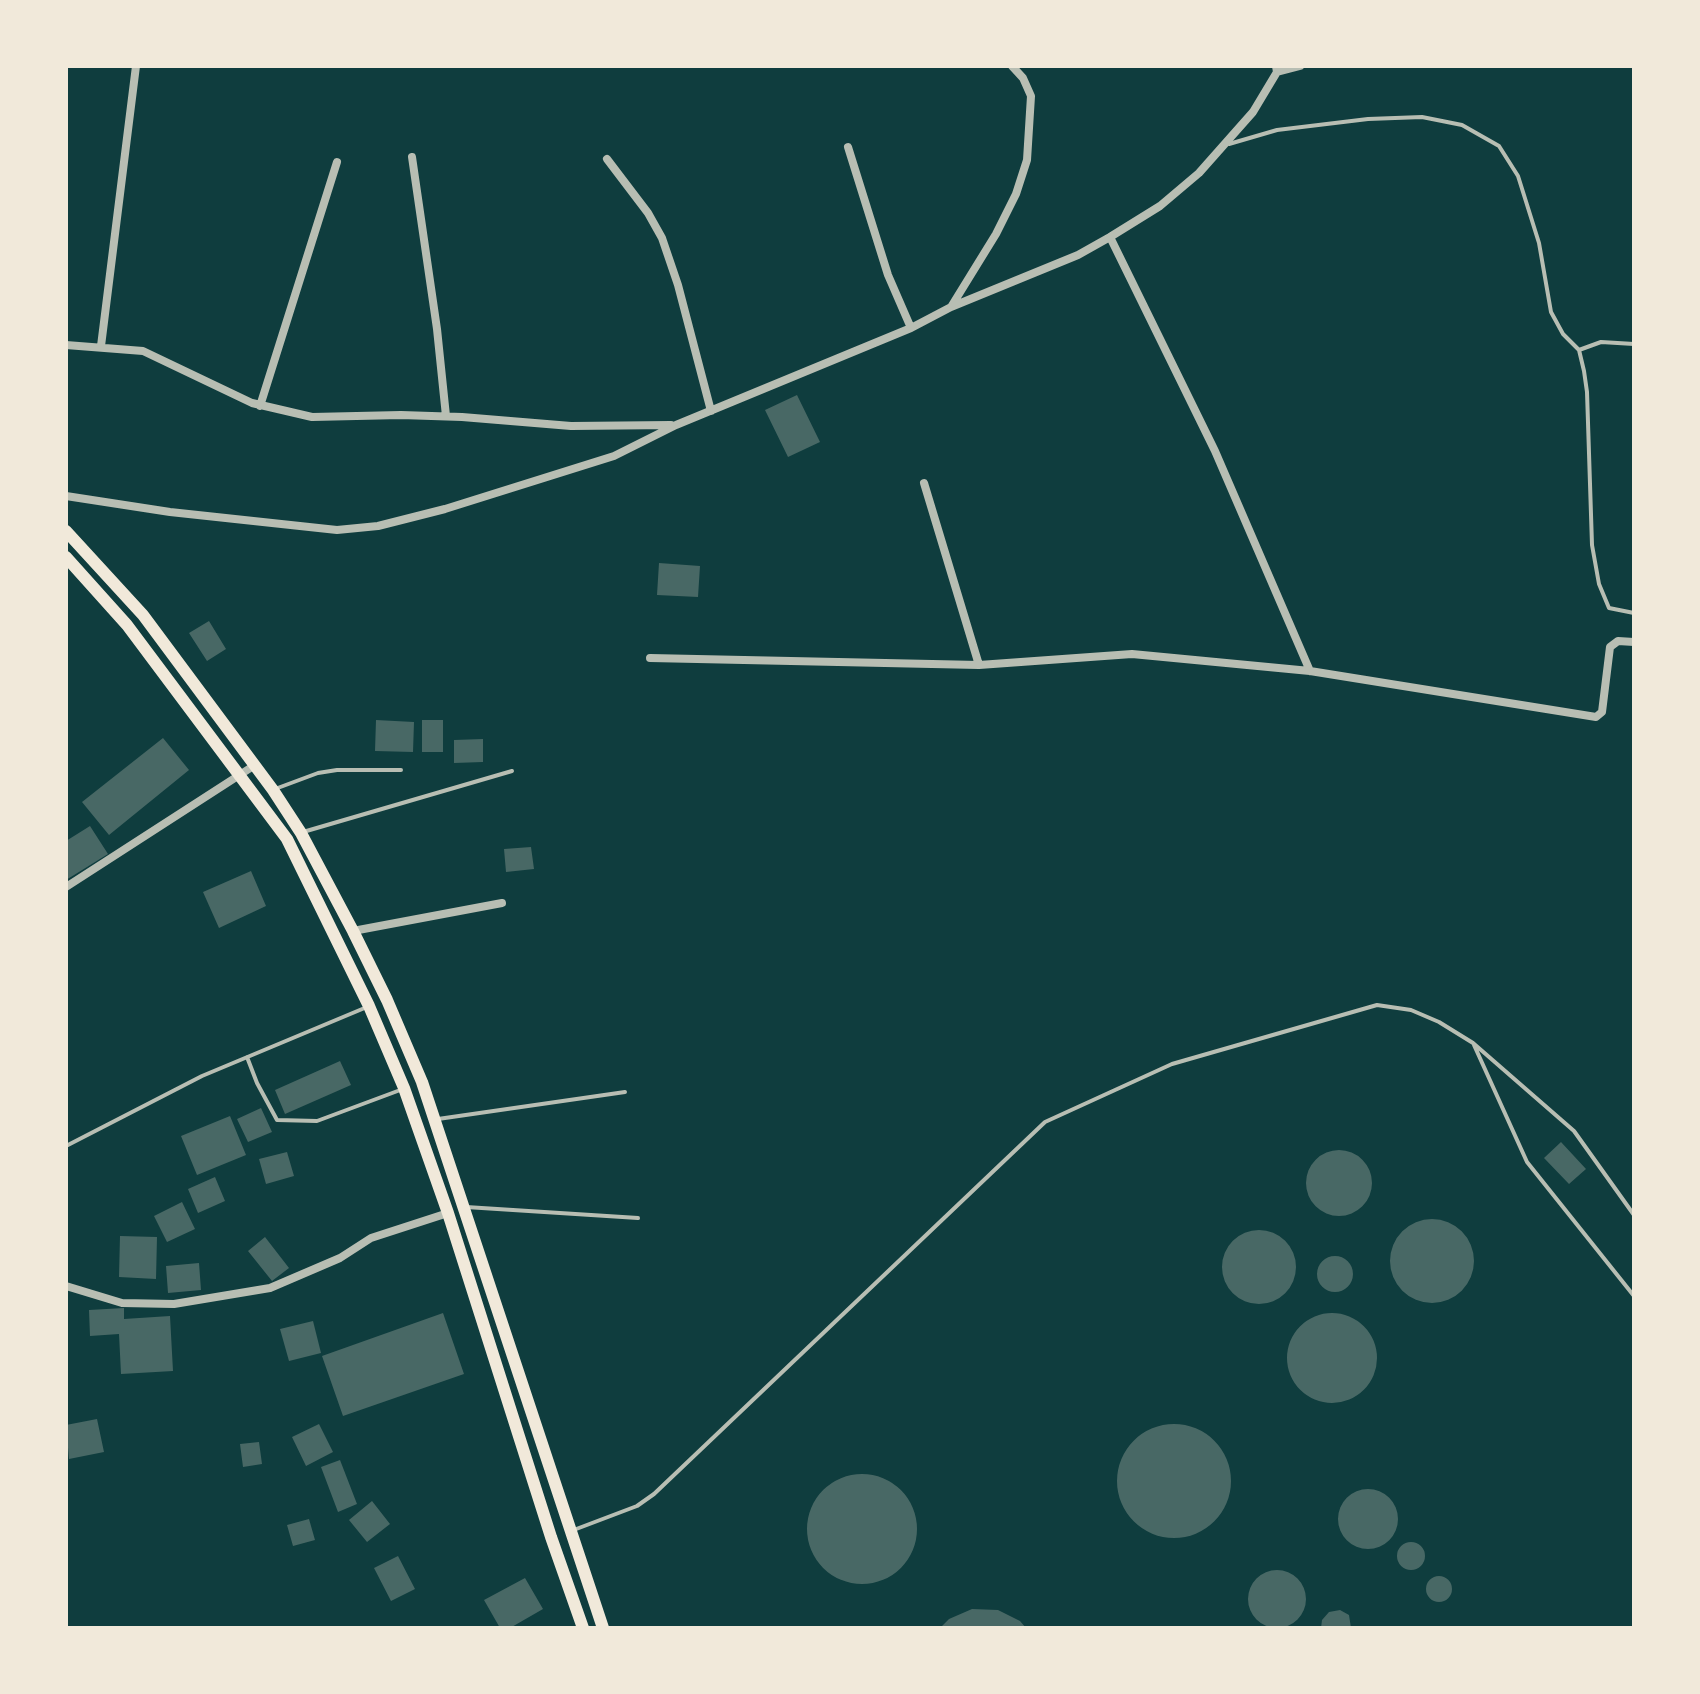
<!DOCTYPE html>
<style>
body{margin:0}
#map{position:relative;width:1700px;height:1694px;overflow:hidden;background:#0f3d3e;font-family:Overpass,sans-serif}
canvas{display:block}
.frame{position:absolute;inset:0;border:68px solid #f1e9da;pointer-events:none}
</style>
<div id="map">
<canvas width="1700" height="1694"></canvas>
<div class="frame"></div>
</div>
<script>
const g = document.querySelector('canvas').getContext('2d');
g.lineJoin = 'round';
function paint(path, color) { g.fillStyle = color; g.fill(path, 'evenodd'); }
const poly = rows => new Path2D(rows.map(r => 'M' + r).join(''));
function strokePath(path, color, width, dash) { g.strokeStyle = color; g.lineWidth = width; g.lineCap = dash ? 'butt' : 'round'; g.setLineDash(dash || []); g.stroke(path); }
paint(poly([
 [797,395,820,442,788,457,765,410],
 [659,563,700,566,698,597,657,595],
 [209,621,226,649,207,661,189,633],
 [376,720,414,722,413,752,375,751],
 [422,720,443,720,443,752,422,752],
 [163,738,189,770,109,835,82,802],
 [483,739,483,762,454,763,454,740],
 [90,826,108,854,66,880,66,841],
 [531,847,534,869,506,872,504,849],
 [251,871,266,906,219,928,203,892],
 [340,1061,351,1085,285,1114,275,1090],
 [261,1108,272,1132,248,1142,237,1119],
 [230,1116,246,1155,197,1175,181,1136],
 [1561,1142,1586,1169,1569,1184,1544,1158],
 '1306 1183a33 33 0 1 1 66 0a33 33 0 1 1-66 0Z',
 [287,1152,294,1176,266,1184,259,1159],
 [215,1177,225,1201,198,1213,188,1189],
 [182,1202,195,1229,167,1242,154,1216],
 '1390 1261a42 42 0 1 1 84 0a42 42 0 1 1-84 0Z',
 '1222 1267a37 37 0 1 1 74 0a37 37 0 1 1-74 0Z',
 [120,1236,157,1237,156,1279,119,1277],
 [265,1237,289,1268,272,1281,248,1251],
 '1317 1274a18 18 0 1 1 36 0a18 18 0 1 1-36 0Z',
 [199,1263,201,1290,168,1293,166,1266],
 [124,1308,124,1319,170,1316,173,1371,121,1374,119,1334,90,1336,89,1310],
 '1287 1358a45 45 0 1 1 90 0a45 45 0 1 1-90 0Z',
 [443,1313,464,1374,343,1416,322,1356],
 [313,1321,321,1353,289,1361,280,1329],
 [97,1419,104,1452,69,1459,66,1425],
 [319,1424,333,1452,306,1466,292,1437],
 '1117 1481a57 57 0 1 1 114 0a57 57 0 1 1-114 0Z',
 [259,1442,262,1464,243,1467,240,1444],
 [340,1460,357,1504,338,1512,321,1467],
 '807 1529a55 55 0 1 1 110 0a55 55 0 1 1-110 0Z',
 '1338 1519a30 30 0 1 1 60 0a30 30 0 1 1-60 0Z',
 [372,1501,390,1524,367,1542,349,1520],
 [309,1519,315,1540,293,1546,287,1525],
 '1397 1556a14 14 0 1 1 28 0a14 14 0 1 1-28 0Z',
 [398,1556,415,1589,391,1601,374,1568],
 '1248 1599a29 29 0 1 1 58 0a29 29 0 1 1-58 0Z',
 '1426 1589a13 13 0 1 1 26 0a13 13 0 1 1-26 0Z',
 [525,1578,543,1609,510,1628,500,1628,484,1600],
 [972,1609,998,1610,1020,1621,1026,1628,940,1628,949,1619],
 [1340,1610,1349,1615,1351,1628,1321,1628,1322,1620,1329,1612]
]), '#486865');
strokePath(poly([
 [1229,144,1277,130,1368,119,1422,117,1462,125,1499,146,1518,176,1539,243,1551,312,1563,334,1579,350,1584,371,1587,392,1592,545,1599,584,1609,608,1634,613],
 [1579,350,1601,342,1634,344],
 [275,789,318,773,337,770,401,770],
 [303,832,512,771],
 [1474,1045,1527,1162,1634,1296],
 [247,1057,257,1083,277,1120,317,1121,403,1089],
 [438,1119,625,1092],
 [66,1146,202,1076,367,1007],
 [466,1207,638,1218],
 [571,1531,637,1506,654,1494,1045,1122,1172,1064,1377,1005,1411,1010,1439,1022,1473,1043,1574,1131,1634,1215]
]), '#b8beb3', 4);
strokePath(poly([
 [1277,72,1300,66],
 [848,147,888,275,911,328],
 [412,157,437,329,446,416],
 [607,159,648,213,662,238,678,285,711,411],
 [1110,237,1215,451,1310,671],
 [951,307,996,234,1016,194,1027,160,1031,96,1023,78,1012,66],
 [66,345,143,351,252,403,312,417,401,415,462,417,571,426,671,425],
 [101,346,136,66],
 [260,406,337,162],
 [924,483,979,665],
 [66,496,170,512,337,530,378,526,445,509,614,456,676,425,911,328,951,307,1078,255,1110,237,1160,206,1199,173,1253,112,1277,72,1276,66],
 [650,658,979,665,1132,654,1310,671,1596,717,1602,712,1610,647,1618,641,1634,642],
 [66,887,255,765],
 [353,931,502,903],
 [66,1286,122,1303,174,1304,270,1288,340,1258,371,1238,448,1213]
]), '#b8beb3', 8);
strokePath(poly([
 [66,531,143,615,273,790,301,833,353,931,387,1000,422,1082,603,1628],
 [66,557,127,625,287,839,369,1006,404,1088,448,1213,551,1537,583,1628]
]), '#f1e9da', 12);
</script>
